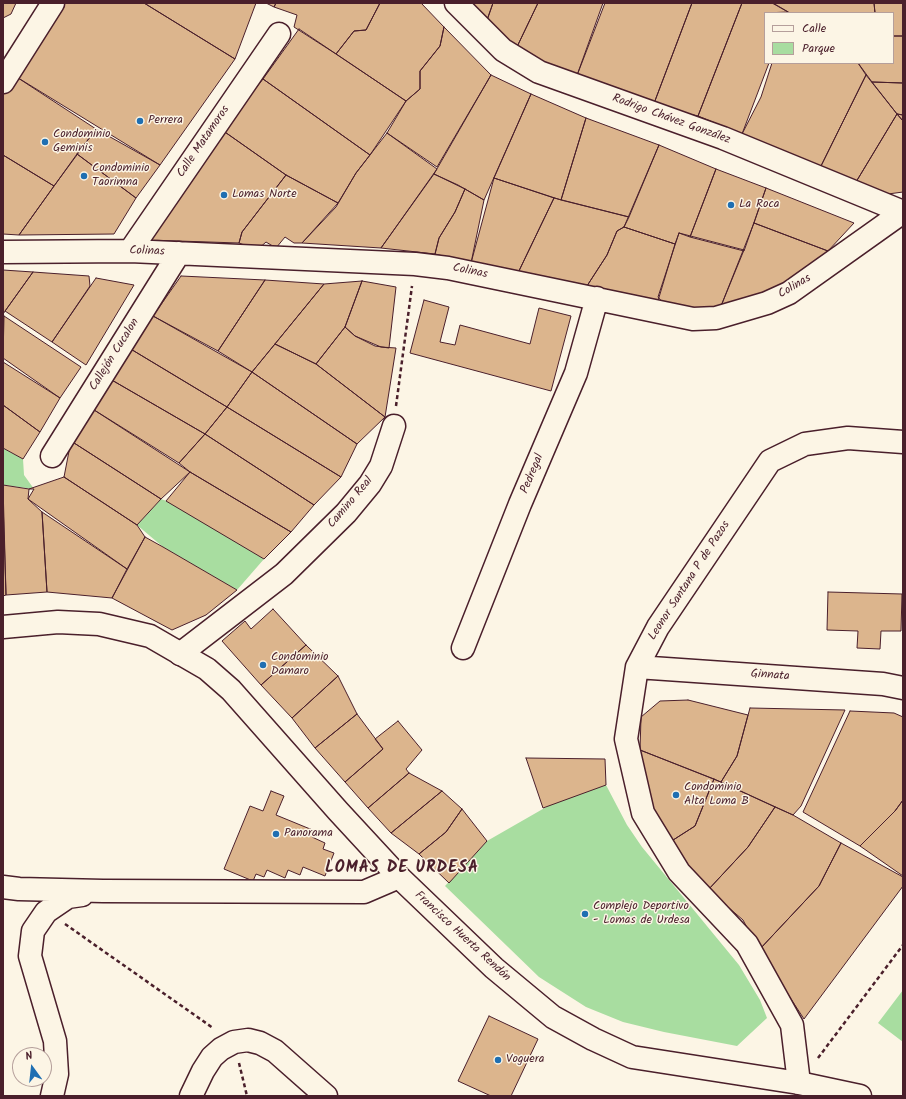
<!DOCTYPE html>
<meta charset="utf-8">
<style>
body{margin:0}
#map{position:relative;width:906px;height:1099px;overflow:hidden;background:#fcf5e5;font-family:Kalam,sans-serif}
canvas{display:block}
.frame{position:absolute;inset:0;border:4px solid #4a1f2b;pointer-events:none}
.legend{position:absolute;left:764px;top:12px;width:130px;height:52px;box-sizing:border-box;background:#fcf5e5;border:1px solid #b59f9b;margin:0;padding:5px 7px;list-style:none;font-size:12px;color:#4a1f2b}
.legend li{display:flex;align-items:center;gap:8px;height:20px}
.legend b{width:20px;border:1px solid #b59f9b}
.north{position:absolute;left:12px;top:1047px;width:40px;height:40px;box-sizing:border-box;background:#fcf5e5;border:1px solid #b59f9b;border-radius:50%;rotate:345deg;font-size:11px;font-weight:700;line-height:16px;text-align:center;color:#4a1f2b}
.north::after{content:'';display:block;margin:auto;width:14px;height:18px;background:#1f6fb2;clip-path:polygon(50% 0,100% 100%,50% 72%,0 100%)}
</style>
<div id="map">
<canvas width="906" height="1099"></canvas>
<div class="frame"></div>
<ul class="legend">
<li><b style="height:5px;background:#fcf5e5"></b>Calle</li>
<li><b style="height:11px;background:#a8dda0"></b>Parque</li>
</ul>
<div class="north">N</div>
</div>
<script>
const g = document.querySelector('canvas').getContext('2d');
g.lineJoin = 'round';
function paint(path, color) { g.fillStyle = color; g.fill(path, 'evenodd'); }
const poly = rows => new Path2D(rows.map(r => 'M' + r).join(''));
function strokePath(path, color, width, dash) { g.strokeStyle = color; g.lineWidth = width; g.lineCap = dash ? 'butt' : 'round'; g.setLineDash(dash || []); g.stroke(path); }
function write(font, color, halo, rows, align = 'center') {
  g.font = font + ' Kalam,sans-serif'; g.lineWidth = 3; g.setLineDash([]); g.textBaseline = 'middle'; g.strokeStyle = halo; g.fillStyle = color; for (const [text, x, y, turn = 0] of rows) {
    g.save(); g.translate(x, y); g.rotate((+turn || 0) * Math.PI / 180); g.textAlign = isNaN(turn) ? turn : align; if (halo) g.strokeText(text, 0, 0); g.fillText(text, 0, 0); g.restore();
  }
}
paint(poly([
 [3,448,23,459,24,475,34,489,3,485],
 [161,499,175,504,264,559,237,590,163,547,137,525],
 [606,785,627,825,642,847,739,965,760,1000,767,1018,737,1046,664,1032,623,1022,586,1007,539,977,445,886,487,841,555,802],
 [903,990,903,1042,878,1023]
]), '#a8dda0');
const building = poly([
 [3,3,16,3,11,14,3,18,3,3],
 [65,3,144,3,235,59,160,165,15,76,65,3],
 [144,3,256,3,235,59,144,3],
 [266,3,276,3,274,7,266,3],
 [276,3,380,3,366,30,354,31,336,54,294,27,297,15,274,7,276,3],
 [380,3,421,3,444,27,440,46,420,71,420,89,406,101,336,54,354,31,366,30,380,3],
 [466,3,493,3,486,23,466,3],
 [493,3,538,3,515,51,486,23,493,3],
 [538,3,603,3,576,78,515,51,538,3],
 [605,3,692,3,653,106,576,78,605,3],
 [692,3,742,3,698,116,653,106,692,3],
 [742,3,772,3,788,12,765,13,765,63,769,63,742,134,698,116,742,3],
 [773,3,874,3,875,13,790,13,773,3],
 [874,3,903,3,903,36,893,36,893,13,875,13,874,3],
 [444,27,491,75,437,167,387,133,406,101,420,89,420,71,440,46,444,27],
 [299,29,406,101,370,155,263,79,299,29],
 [893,36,903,36,903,83,872,82,858,63,893,63,893,36],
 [772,63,858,63,866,75,820,168,742,134,761,97,772,63],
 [491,75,531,94,484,200,458,185,434,174,491,75],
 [866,75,897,114,856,182,820,168,866,75],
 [15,76,96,129,54,186,3,155,3,95,15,76],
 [263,79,370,155,356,173,338,203,286,175,222,130,263,79],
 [872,82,903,83,903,115,897,114,872,82],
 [531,94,586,118,561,200,494,178,531,94],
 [897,114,903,115,903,121,897,114],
 [897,114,903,121,903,192,888,194,856,182,897,114],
 [586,118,659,145,629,217,561,200,586,118],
 [96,129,160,165,136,198,77,154,96,129],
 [222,130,286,175,242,232,239,243,147,240,222,130],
 [387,133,437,169,381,248,302,243,336,207,356,173,387,133],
 [659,145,716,169,690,237,679,233,675,244,624,227,659,145],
 [77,154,136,198,114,234,19,235,77,154],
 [3,155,54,186,19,235,3,234,3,155],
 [716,169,766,188,744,251,690,237,716,169],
 [434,174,465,189,455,212,439,238,435,254,381,248,434,174],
 [286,175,338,203,302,243,294,243,285,237,276,248,266,242,257,250,239,243,242,232,286,175],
 [494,178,554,198,517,275,471,263,494,178],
 [766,188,854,223,828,251,754,223,766,188],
 [465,189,484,200,471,263,435,254,439,238,455,212,465,189],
 [554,198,629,217,624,227,617,231,607,255,585,289,517,275,554,198],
 [754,223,828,251,780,289,721,306,754,223],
 [624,227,675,244,657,304,585,289,607,255,617,231,624,227],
 [679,233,744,250,721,306,689,311,664,304,658,297,679,233],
 [3,270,33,272,3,314,3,270],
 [33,272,89,276,90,286,52,342,5,311,33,272],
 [181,276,265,280,218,351,153,316,181,276],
 [96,278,134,285,86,365,52,342,96,278],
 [265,280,324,284,252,372,218,351,265,280],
 [362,281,396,287,389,348,375,346,355,336,345,327,362,281],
 [362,281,345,327,316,364,275,344,324,284,362,281],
 [424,300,449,307,440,342,455,345,460,325,530,344,539,308,571,316,551,391,410,353,424,300],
 [4,316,81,367,60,398,3,358,4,316],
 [153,316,252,372,227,407,129,348,153,316],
 [345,327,355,336,381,347,396,348,385,417,316,364,345,327],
 [275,344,316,364,385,417,357,444,252,372,275,344],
 [129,348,227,407,205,434,110,379,129,348],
 [3,362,60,398,40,432,3,405,3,362],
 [252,372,357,444,341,477,227,407,252,372],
 [110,379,205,434,179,463,91,408,110,379],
 [3,405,40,432,23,459,3,448,3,405],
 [227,407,341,477,314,505,205,434,227,407],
 [91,408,190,472,161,499,71,441,91,408],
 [205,434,314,505,291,532,190,472,179,463,205,434],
 [71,441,161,499,137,525,64,477,71,441],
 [190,472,291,532,264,559,166,501,190,472],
 [64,477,137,525,145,537,127,569,28,499,34,489,29,489,64,477],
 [3,485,29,489,28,499,42,512,47,592,6,595,3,485],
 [3,501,6,595,3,596,3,501],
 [42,512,127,569,112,598,47,592,42,512],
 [145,537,163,547,237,590,206,615,172,630,112,598,145,537],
 [828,592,902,594,901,631,881,631,880,649,857,648,858,631,827,630,828,592],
 [273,609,306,645,261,685,222,641,245,621,251,629,273,609],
 [306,645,338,676,292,718,261,685,306,645],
 [338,676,357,714,315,748,292,718,338,676],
 [688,700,748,715,737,756,721,782,640,750,641,717,660,701,688,700],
 [750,708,845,710,801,806,793,815,721,782,737,756,750,708],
 [850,711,894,713,903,717,903,800,895,811,860,846,803,812,850,711],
 [357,714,383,749,345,782,315,748,357,714],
 [398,721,422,750,406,769,409,773,368,808,345,782,383,749,375,739,398,721],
 [640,750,714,779,695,826,670,842,649,811,640,750],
 [526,758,605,759,606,785,543,808,526,758],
 [409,773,442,791,391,833,368,808,409,773],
 [714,779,775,807,748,847,708,890,685,867,670,842,695,826,714,779],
 [271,791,284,796,276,815,315,831,312,837,325,843,323,849,334,853,325,876,303,867,300,875,288,870,285,878,267,870,264,877,256,874,253,881,224,869,250,806,263,811,271,791],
 [442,791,462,809,446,832,419,854,391,833,442,791],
 [903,800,903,876,860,846,895,811,903,800],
 [775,807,793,815,841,843,819,886,759,950,743,920,708,890,748,847,775,807],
 [462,809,487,841,449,883,419,854,446,832,462,809],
 [841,843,903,877,903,886,804,1019,759,950,819,886,841,843],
 [489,1016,538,1039,511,1096,491,1096,458,1081,489,1016]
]);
paint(building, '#dcb58d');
strokePath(building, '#4a1f2b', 1);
const minor = poly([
 [456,3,503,50,539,72,723,138,903,212],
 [3,82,53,3],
 [130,251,279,34],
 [3,252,130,251,415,264,448,268,693,319,716,318,767,303,789,293,903,212],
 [52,456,179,253],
 [463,648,520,504,576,373,597,298],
 [180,654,284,574,346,513,370,484,381,466,394,426],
 [637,667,883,684,903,688],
 [3,887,19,889,103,891,364,892,399,877],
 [799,1083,792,1025,747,944,679,872,643,813,626,739,637,667,658,627,770,461,805,444,848,438,903,442],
 [52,1096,57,1074,55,1041,30,956,33,931,46,912,68,897,82,895],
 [191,1096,203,1071,212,1057,221,1049,234,1042,248,1040,260,1043,275,1051,326,1096]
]);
const tertiary = poly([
 [3,627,58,622,99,624,150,636,207,669,231,690,338,811,399,877,494,968,553,1017,593,1039,632,1057,799,1083,860,1096]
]);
strokePath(minor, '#4a1f2b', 25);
strokePath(tertiary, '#4a1f2b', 25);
strokePath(poly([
 [396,406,412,286],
 [65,924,213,1028],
 [818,1058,903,945],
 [239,1063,247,1096]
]), '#4a1f2b', 2.5, [4, 3]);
strokePath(minor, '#fcf5e5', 22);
strokePath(tertiary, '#fcf5e5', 22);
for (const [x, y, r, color] of [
 [140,121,4,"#1f6fb2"],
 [45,142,4,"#1f6fb2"],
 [84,176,4,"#1f6fb2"],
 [224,195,4,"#1f6fb2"],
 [731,205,4,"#1f6fb2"],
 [263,665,4,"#1f6fb2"],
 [676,795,4,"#1f6fb2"],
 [276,834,4,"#1f6fb2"],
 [585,914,4,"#1f6fb2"],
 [498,1060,4,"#1f6fb2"]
]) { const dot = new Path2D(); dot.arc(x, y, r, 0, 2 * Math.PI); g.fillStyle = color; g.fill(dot); strokePath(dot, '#fcf5e5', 1.5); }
write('12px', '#4a1f2b', '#fcf5e5', [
 ["Rodrigo Chávez González",671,120,20],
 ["Calle Matamoros",204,142,-56],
 ["Colinas",147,252,2],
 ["Colinas",470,272,11],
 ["Colinas",795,287,-31],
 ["Callejón Cucalon",115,355,-58],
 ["Pedregal",533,474,-67],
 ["Camino Real",351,503,-50],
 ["Leonor Santana P de Pazos",690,581,-57],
 ["Ginnata",770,676,4],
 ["Francisco Huerta Rendón",462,937,43]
]);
write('12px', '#4a1f2b', '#fcf5e5', [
 ["Perrera",148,121],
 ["Condominio",53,135],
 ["Geminis",53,149],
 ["Condominio",92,169],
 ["Taorimna",92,183],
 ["Lomas Norte",232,195],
 ["La Roca",739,205],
 ["Condominio",271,658],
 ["Damaro",271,672],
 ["Condominio",684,788],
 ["Alta Loma B",684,802],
 ["Panorama",284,834],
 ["Complejo Deportivo",593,907],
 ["- Lomas de Urdesa",593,921],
 ["Voguera",506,1060]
], 'left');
g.letterSpacing = '1px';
write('bold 16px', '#4a1f2b', '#fcf5e5', [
 ["LOMAS DE URDESA",402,869]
]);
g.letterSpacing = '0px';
</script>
